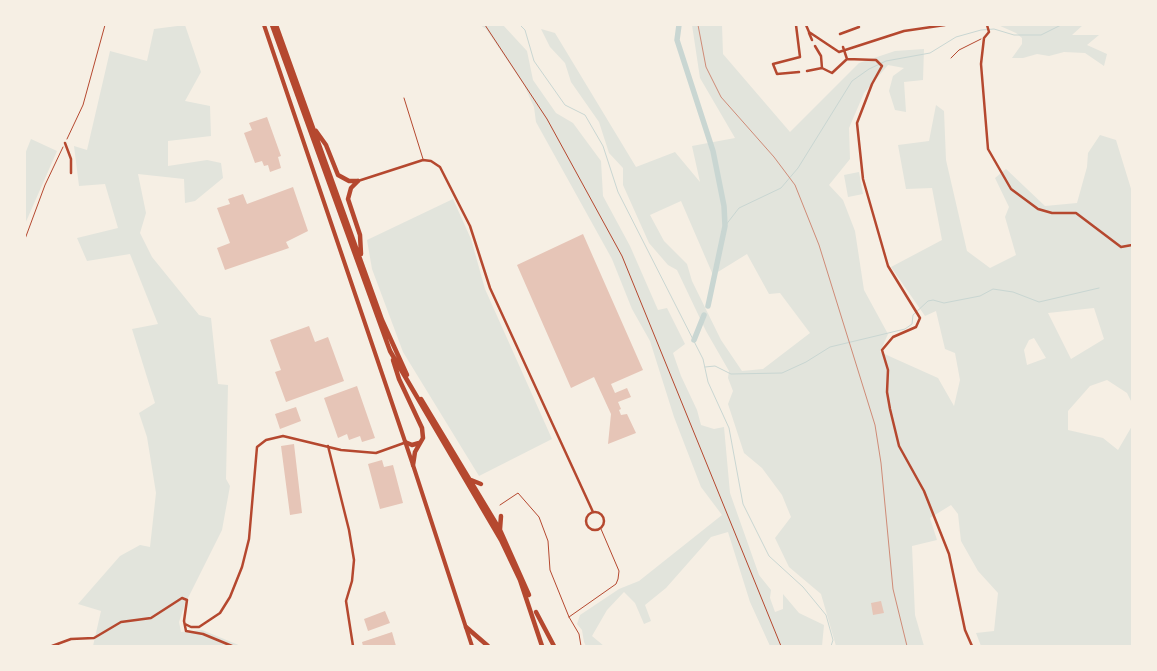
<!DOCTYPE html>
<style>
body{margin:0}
#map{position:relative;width:1157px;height:671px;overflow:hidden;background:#f6efe4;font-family:Literata,serif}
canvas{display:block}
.frame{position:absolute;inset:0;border:26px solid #f6efe4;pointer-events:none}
</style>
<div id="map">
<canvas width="1157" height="671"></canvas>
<div class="frame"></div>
</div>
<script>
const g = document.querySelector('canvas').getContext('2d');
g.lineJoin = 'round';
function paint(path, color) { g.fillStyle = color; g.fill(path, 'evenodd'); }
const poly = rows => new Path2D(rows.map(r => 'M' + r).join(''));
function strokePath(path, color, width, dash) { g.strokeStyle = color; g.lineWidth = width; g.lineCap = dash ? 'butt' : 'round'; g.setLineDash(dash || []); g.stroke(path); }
paint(poly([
 [185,25,201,72,185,101,210,106,211,136,168,141,168,166,207,160,221,163,223,178,195,201,185,203,184,179,138,174,146,213,140,233,152,257,199,315,211,318,218,384,228,385,226,479,230,486,222,530,185,604,179,622,181,632,202,630,241,646,75,646,93,646,101,611,78,604,120,556,140,545,150,547,156,493,147,437,139,413,155,403,132,329,158,324,130,254,87,261,77,238,118,228,105,184,79,186,74,146,87,150,110,51,147,61,154,29],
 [480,25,503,25,527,51,533,80,556,113,573,123,601,161,603,196,630,246,658,310,667,308,685,344,673,353,681,376,697,410,701,425,714,429,724,427,730,493,759,575,771,590,770,598,775,612,783,609,783,594,799,613,824,625,822,646,770,646,750,602,728,532,711,537,666,588,645,605,651,621,644,624,635,603,624,592,607,610,592,636,604,646,586,646,584,642,582,630,577,624,580,615,619,589,639,581,722,515,701,487,674,417,650,341,632,309,612,259,536,122,534,107,524,85,486,29],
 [692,25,722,25,723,54,790,132,859,63,895,51,924,49,923,80,904,82,906,112,895,110,889,91,893,76,904,68,888,65,864,93,849,128,850,159,829,185,843,200,855,231,864,290,888,334,880,352,938,378,954,406,960,380,955,353,945,349,936,311,925,316,891,267,942,240,932,188,906,189,898,145,929,141,936,105,944,111,946,160,967,251,990,268,1016,255,1005,217,1009,207,995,178,1006,169,1045,206,1077,203,1087,167,1088,153,1100,135,1116,140,1132,192,1132,403,1127,393,1107,380,1090,386,1068,411,1068,430,1103,438,1118,450,1132,426,1132,646,981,646,976,633,994,631,998,593,978,571,961,541,958,514,951,505,930,518,937,540,912,546,915,615,924,646,836,646,821,594,789,567,775,538,791,517,782,495,762,468,744,453,728,404,733,391,728,378,729,371,706,331,677,270,668,265,649,243,623,185,623,168,609,153,599,122,571,82,565,63,550,47,541,29,555,33,636,167,675,152,700,182,692,146,735,138,700,78],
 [681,201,713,275,747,254,769,294,780,293,810,333,763,369,742,371,721,340,692,281,687,264,664,241,650,215],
 [1094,308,1104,339,1071,359,1048,313],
 [1034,338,1046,358,1027,365,1024,350,1029,340],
 [998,25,1083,25,1072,35,1099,35,1087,45,1107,54,1104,66,1085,53,1064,52,1049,56,1037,54,1023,58,1012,58,1022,44,1022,38,1016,33],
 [31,139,57,151,25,224,25,154],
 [859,172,863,194,848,197,844,175],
 [453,199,471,239,485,289,552,439,479,476,403,352,372,269,367,240]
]), '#e2e4dc');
strokePath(poly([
 [520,25,525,30,534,61,565,105,585,115,603,146,618,192,703,359,708,382,729,428,743,504,769,556,803,587,826,615,833,640,831,646],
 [725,226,739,208,781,188,798,168,852,81,869,69,886,61,930,53,956,37,981,30,994,29,1014,35,1041,35,1061,25],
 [705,367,715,366,731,374,782,373,806,362,830,347,905,329,912,324,913,315,928,301,933,300,944,303,980,296,993,289,1013,292,1039,302,1099,288]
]), '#c9d6d2', 1);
strokePath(poly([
 [679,25,677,40,713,151,724,206,725,226,708,306],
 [694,340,704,315]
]), '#c9d6d2', 5.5);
paint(poly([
 [267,117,281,156,278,157,281,168,270,172,268,165,264,166,262,161,255,163,244,133,252,130,249,123],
 [293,187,308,231,286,242,289,248,225,270,217,248,230,243,217,208,230,204,228,199,243,194,247,204],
 [583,234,643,370,611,384,615,393,627,388,631,397,618,402,621,409,619,410,621,415,627,414,636,433,608,444,611,414,594,377,571,388,517,265],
 [309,326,315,342,328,337,344,381,286,402,275,372,281,370,270,340],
 [357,386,375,438,362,442,360,436,349,440,347,434,338,438,324,398],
 [296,407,301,421,280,429,275,414],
 [294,444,302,513,290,515,281,446],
 [382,460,384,467,393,465,403,503,380,509,368,464],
 [881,601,884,613,873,615,871,603],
 [385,611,390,623,368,631,364,619],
 [392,632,396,646,363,646,362,642]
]), '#e6c5b7');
strokePath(poly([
 [485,25,547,119,622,256,781,646],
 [951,58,959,50,981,39],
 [67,139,83,105,105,25],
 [25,239,45,185,63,147]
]), '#b5482f', 1);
strokePath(poly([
 [404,98,423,159],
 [500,505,518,493,539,517,548,541,550,570,569,617,579,634,581,646],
 [569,617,616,584,618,579,619,571,601,529]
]), '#b5482f', 1);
strokePath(poly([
 [796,25,800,57,773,64,777,74,799,72],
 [806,25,809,32,839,52,904,31,945,25],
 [987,25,989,32,984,38,981,64,988,149,1011,189,1038,209,1052,213,1076,213,1121,247,1132,245],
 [809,33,812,40],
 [840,34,859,27],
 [815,46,821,56,822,68],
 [843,47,847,59],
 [847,59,876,60,882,66,872,84,857,123,863,179,888,266,920,318,916,327,893,337,882,350,888,370,887,392,890,409,899,446,924,491,949,554,965,630,972,646],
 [807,71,822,68,832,73,847,59],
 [65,143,71,159,71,173],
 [358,181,423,160,431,161,440,167,470,226,490,288,593,512],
 [328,446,349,530,354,560,352,581,346,601,353,646],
 '586 521a9 9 0 1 1 18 0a9 9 0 1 1-18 0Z',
 [185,624,191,627,199,627,220,613,230,597,242,567,249,539,257,447,266,440,283,436,341,450,376,453,404,443],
 [52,646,71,639,94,638,121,622,151,618,182,598,187,600,184,621,186,631,203,634,232,646]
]), '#b5482f', 2.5);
strokePath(poly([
 [264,25,413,465,472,646]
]), '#b5482f', 4);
strokePath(poly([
 [272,25,390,351,501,540,520,580,542,646],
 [276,25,382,320,407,375],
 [316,131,326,145,338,175,349,181,358,181],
 [358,181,351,188,348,199,360,235,361,254],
 [393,360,399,379,422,428,423,438,415,452,413,465],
 [421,399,500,530,529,595],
 [405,442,412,445,419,443],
 [471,480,481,484],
 [500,529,501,516],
 [536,612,554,646],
 [466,627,488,646]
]), '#b5482f', 4.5);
strokePath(poly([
 [698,25,706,67,721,97,774,157,795,185,819,245,875,425,881,463,893,589,907,646]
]), '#cf8b77', 1);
</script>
